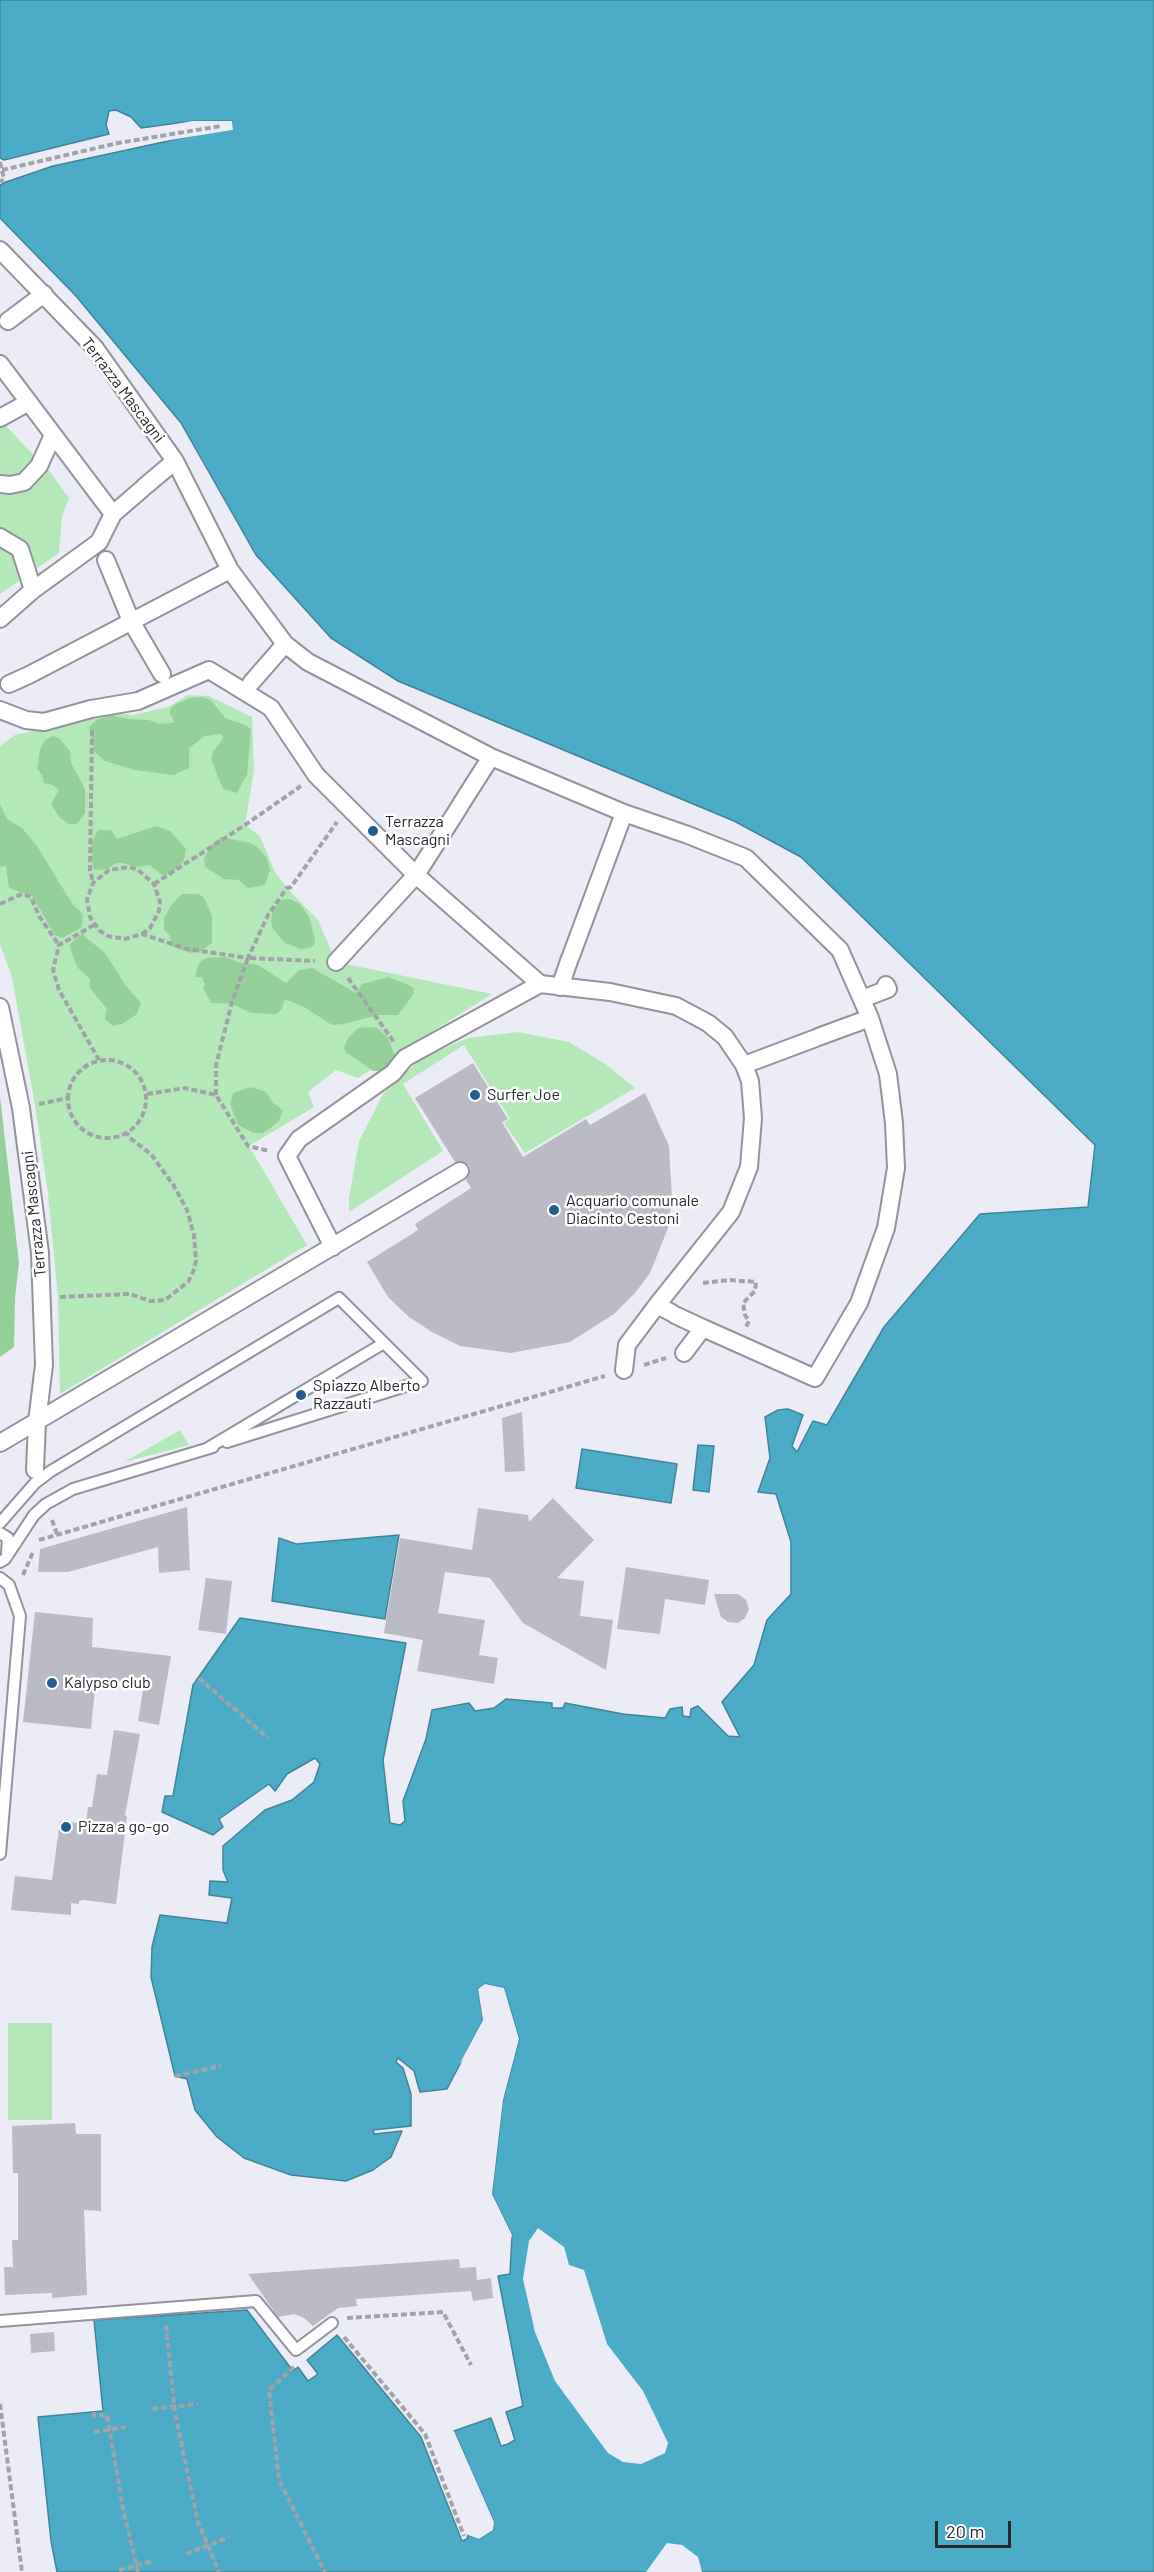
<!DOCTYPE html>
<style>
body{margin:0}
#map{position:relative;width:1154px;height:2572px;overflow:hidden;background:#ececf6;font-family:Barlow,sans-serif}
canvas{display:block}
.scale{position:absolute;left:935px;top:2521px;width:76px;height:27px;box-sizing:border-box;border:3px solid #27282b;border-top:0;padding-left:8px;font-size:18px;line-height:21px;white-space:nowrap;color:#27282b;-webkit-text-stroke:4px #fff;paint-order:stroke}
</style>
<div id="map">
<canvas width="1154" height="2572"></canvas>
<div class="scale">20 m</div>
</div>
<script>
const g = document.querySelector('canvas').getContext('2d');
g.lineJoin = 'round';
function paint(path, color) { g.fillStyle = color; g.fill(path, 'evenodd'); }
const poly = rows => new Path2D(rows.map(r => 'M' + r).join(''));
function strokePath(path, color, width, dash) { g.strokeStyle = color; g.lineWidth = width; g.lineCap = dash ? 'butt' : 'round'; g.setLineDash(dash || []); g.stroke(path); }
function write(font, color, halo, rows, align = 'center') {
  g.font = font + ' Barlow,sans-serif'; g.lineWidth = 5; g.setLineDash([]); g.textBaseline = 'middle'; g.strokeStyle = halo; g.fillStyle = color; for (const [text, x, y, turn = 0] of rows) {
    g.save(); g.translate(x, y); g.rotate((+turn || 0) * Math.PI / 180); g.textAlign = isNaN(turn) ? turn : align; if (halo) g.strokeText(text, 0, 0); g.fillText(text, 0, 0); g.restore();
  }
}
paint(poly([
 [0,420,50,472,69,498,62,517,59,553,0,594],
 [188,695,209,696,252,717,254,770,245,825,260,836,275,872,287,888,318,920,336,962,492,994,358,1078,336,1070,308,1092,314,1107,249,1146,307,1245,60,1394,58,1298,48,1194,35,1105,12,977,0,944,0,746,15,735,119,713,133,715,168,707],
 [518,1032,569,1042,607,1065,635,1088,525,1153,504,1123,510,1119,464,1045,403,1084,443,1151,349,1212,349,1198,359,1141,383,1094,420,1059,468,1038],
 [180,1430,189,1445,124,1462],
 [8,2023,52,2023,52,2120,8,2120]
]), '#b5e8b9');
paint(poly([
 [203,697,211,700,225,718,246,725,251,730,247,775,237,793,223,789,211,759,213,752,223,738,222,734,205,736,189,748,189,768,174,775,135,770,105,761,94,751,89,727,96,720,111,715,128,719,149,720,159,724,172,723,174,721,170,714,170,709,174,705,190,698],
 [53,736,59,738,70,751,71,763,85,789,85,813,77,824,69,824,60,818,51,804,59,790,52,785,44,783,42,775,37,769,40,749,45,740],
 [0,804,7,819,22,828,37,846,73,905,83,914,82,927,62,938,55,935,32,896,9,888,6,866,0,867],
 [156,826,170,831,186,849,184,860,171,874,162,875,150,865,137,867,122,863,116,863,107,869,96,870,93,868,91,844,98,830,111,830,117,839],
 [221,837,250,843,257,847,267,858,270,870,265,885,248,888,239,880,224,879,205,867,204,859,214,842],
 [182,894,199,894,204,898,212,916,212,943,199,952,191,953,171,946,170,936,164,930,164,918,172,904],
 [282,900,290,899,300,904,309,917,315,939,314,945,309,948,301,949,285,943,273,929,271,921,273,909],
 [82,934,105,953,126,986,141,1003,137,1014,122,1024,113,1026,105,1019,107,1009,90,988,90,979,77,967,69,945],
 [225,957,241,963,258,965,286,983,299,970,312,968,356,993,362,984,389,977,409,985,414,988,413,995,398,1015,378,1015,344,1024,332,1025,304,1007,287,1000,284,1001,282,1009,276,1014,251,1013,232,1004,211,1003,203,988,205,985,202,977,195,977,199,963,206,958],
 [372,1027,377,1028,387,1037,394,1053,398,1057,385,1071,373,1071,347,1053,344,1048,348,1038,358,1028],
 [251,1087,266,1092,273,1103,283,1110,279,1121,264,1133,253,1133,238,1125,230,1104,233,1093],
 [0,1096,19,1263,15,1298,14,1347,0,1357]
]), '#95d09a');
const water = poly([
 [0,0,1154,0,1154,2572,57,2572,51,2541,38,2417,103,2411,94,2320,247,2310,293,2371,298,2367,308,2381,318,2374,307,2360,337,2335,421,2437,462,2541,467,2539,468,2535,479,2539,493,2530,494,2522,454,2431,491,2418,501,2446,508,2444,515,2440,506,2412,523,2406,498,2276,510,2274,512,2235,492,2194,503,2100,519,2039,504,1988,485,1984,478,1989,483,2020,447,2089,420,2092,414,2071,398,2058,396,2062,403,2068,411,2094,411,2126,373,2130,374,2134,402,2131,391,2157,373,2170,346,2181,291,2175,244,2158,217,2137,195,2110,187,2079,175,2076,151,1977,152,1947,160,1915,227,1923,232,1898,209,1895,210,1881,228,1882,223,1870,223,1846,265,1810,292,1800,314,1782,320,1764,315,1758,287,1774,275,1791,269,1784,219,1819,223,1827,213,1835,162,1812,165,1796,173,1796,193,1685,240,1618,406,1643,383,1760,390,1823,400,1825,405,1821,403,1801,426,1739,432,1710,469,1703,475,1711,494,1708,506,1699,552,1703,552,1708,563,1708,565,1703,623,1714,665,1718,670,1709,682,1707,683,1716,690,1717,691,1709,698,1706,728,1736,740,1737,722,1702,754,1665,767,1620,791,1594,791,1542,776,1494,758,1492,770,1458,765,1417,778,1410,788,1409,803,1415,792,1446,797,1452,813,1421,827,1425,884,1327,980,1214,1088,1207,1095,1145,801,857,734,821,398,681,331,638,256,555,181,423,76,296,0,218,0,185,6,182,53,166,205,133,232,130,232,121,192,121,141,128,131,117,116,110,109,111,106,125,109,134,4,160,0,158,0,0],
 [698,1445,714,1446,709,1492,693,1490,698,1445],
 [582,1449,677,1464,671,1503,576,1488,582,1449],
 [399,1535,385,1619,272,1601,279,1538,296,1544,399,1535]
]);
paint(water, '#4cacc7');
strokePath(water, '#418498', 1.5);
paint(poly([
 [192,121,232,121,233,130,119,148,204,130,230,127,229,124,192,124,148,130],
 [485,1984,504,1988,519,2039,503,2100,492,2194,512,2235,510,2243,507,2243,509,2235,489,2194,500,2099,516,2039,502,1991,485,1987,481,1990,486,2021,468,2054,459,2065,483,2020,478,1989],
 [538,2228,564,2247,569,2265,584,2270,607,2344,643,2391,668,2443,665,2453,641,2464,623,2462,608,2453,555,2381,535,2332,523,2279,529,2241],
 [454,2431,494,2522,493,2530,479,2539,468,2535,467,2533,479,2535,490,2529,491,2523,451,2432],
 [667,2543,682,2545,698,2557,702,2572,646,2572]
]), '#ececf6');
paint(poly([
 [473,1063,508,1119,502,1122,523,1157,586,1119,590,1125,645,1093,669,1146,672,1199,668,1228,650,1273,635,1293,614,1314,570,1342,511,1353,460,1346,432,1332,409,1317,388,1297,367,1262,418,1230,415,1224,471,1188,466,1180,470,1171,469,1165,460,1161,455,1162,415,1098],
 [522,1412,525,1471,505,1472,502,1418],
 [553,1498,594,1540,557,1578,584,1581,580,1616,613,1620,606,1670,523,1623,490,1578,445,1572,438,1613,485,1620,479,1655,498,1658,494,1684,417,1671,423,1640,384,1633,400,1538,472,1550,478,1508,528,1515,529,1522],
 [187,1507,190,1570,159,1573,158,1547,68,1572,38,1572,40,1549],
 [626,1567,709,1580,705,1605,665,1599,660,1634,617,1629],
 [206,1578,232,1581,226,1634,198,1630],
 [714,1594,738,1594,746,1600,749,1609,745,1618,738,1623,728,1622,721,1617],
 [35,1612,93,1618,92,1647,171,1656,159,1725,138,1721,144,1684,96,1678,91,1729,23,1722],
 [114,1730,140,1734,125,1815,127,1816,116,1904,83,1900,79,1901,79,1904,71,1903,71,1915,11,1910,15,1876,52,1880,60,1821,86,1824,88,1807,92,1807,97,1774,107,1775],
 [75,2123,76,2134,101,2134,101,2211,84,2210,87,2295,52,2298,52,2293,5,2295,4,2267,13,2267,12,2240,18,2240,18,2173,13,2173,12,2126],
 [459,2259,460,2268,476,2267,477,2280,491,2278,493,2298,473,2301,471,2291,356,2299,357,2306,338,2308,313,2326,304,2318,294,2314,278,2317,248,2274],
 [54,2332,55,2351,31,2353,30,2334]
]), '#bbbbc5');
const service = poly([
 [227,1442,422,1381,384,1343],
 [0,1523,35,1483,51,1471,339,1298,384,1343,208,1448],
 [0,1533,8,1538,7,1553],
 [0,1562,5,1559,34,1515,46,1504,73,1489,213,1447],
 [0,1578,9,1585,20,1616,0,1854],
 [0,2321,256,2301,296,2350,332,2323]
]);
const pedestrian = poly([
 [0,250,95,348,175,461,230,570,285,644,308,662,491,757,624,813,688,835,746,858,840,950,870,1018,888,1074,894,1123,896,1168,886,1228,859,1303,815,1378,703,1328,684,1353],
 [8,321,44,294],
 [0,364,113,514,99,542,33,590,0,619],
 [0,418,29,402],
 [0,484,10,485,24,482,39,466,53,435],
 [144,487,175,461],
 [113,514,142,489],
 [0,537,20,549,33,590],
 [106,560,131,621,162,674],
 [251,683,285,644],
 [9,684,29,675,230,570],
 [0,710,26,720,44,722,91,709,138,701,209,670,271,708,316,775,416,875,540,984,610,992,676,1006,708,1023,725,1037,744,1065,750,1081,753,1118,749,1167,731,1212,657,1305,672,1313],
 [461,804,491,757],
 [571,956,624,813],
 [336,962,416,875,460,806],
 [560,987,570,958],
 [862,999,888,989,886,985],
 [0,1007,21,1108,40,1253,44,1365,37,1422,35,1470],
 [818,1037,870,1018],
 [744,1065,816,1038],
 [333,1247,287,1156,299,1139,393,1073,405,1058,540,984],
 [675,1315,703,1328],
 [624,1370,627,1345,657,1305],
 [0,1443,460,1171]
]);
strokePath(service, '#92939c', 14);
strokePath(pedestrian, '#92939c', 20);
strokePath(poly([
 [0,162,4,179,0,182],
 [2,170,118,143,221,126],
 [92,730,90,870,93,883],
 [154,884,245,825,301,786],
 [0,904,22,894,31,897,39,916,59,945],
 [94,925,59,945,53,970,59,990,99,1060],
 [142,934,150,928,159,911,160,902,154,884,138,870,129,867,109,870,93,883,87,900,90,917,100,931,108,936,125,939,142,934,187,949,248,958,268,915,287,888,291,887,337,822],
 [348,978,394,1042],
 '68 1099a39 39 0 1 1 78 0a39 39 0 1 1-78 0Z',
 [147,1094,185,1088,216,1095,248,1146,269,1151],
 [216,1095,216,1065,232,1002,248,958,315,961],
 [39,1104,68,1098],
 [703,1283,730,1280,756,1282,755,1291,743,1303,745,1315,749,1321,746,1327],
 [60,1297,130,1294,150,1301,165,1300,188,1282,193,1272,196,1261,194,1235,187,1210,174,1186,151,1154,130,1138,127,1133],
 [644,1365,666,1358],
 [52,1520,57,1534],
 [39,1540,605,1376],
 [23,1575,33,1552],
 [199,1678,268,1738],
 [175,2076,221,2066],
 [347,2318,443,2312,471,2365],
 [166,2325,175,2413,198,2522,219,2572],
 [344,2337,425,2434,464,2536],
 [294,2367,269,2390,279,2480,325,2572],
 [0,2404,22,2572],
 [152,2409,198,2404],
 [94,2412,94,2416,107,2415,123,2509,138,2572],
 [94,2432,126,2427],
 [186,2554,229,2537],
 [119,2570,153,2561]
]), '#a2a2a9', 4, [6, 3]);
strokePath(service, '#fff', 10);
strokePath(pedestrian, '#fff', 16);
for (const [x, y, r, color] of [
 [373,831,6,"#225c93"],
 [475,1095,6,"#225c93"],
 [554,1210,6,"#225c93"],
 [301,1395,6,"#225c93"],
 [52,1683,6,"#225c93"],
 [66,1827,6,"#225c93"]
]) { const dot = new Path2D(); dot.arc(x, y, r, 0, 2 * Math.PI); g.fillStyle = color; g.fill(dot); strokePath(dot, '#fff', 2); }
write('16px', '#27282b', '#fff', [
 ["Terrazza Mascagni",123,390,53],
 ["Terrazza Mascagni",34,1214,-96]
]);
write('16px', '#27282b', '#fff', [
 ["Terrazza",385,822],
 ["Mascagni",385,840],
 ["Surfer Joe",487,1095],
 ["Acquario comunale",566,1201],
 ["Diacinto Cestoni",566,1219],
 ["Spiazzo Alberto",313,1386],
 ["Razzauti",313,1404],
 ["Kalypso club",64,1683],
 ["Pizza a go-go",78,1827]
], 'left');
</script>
